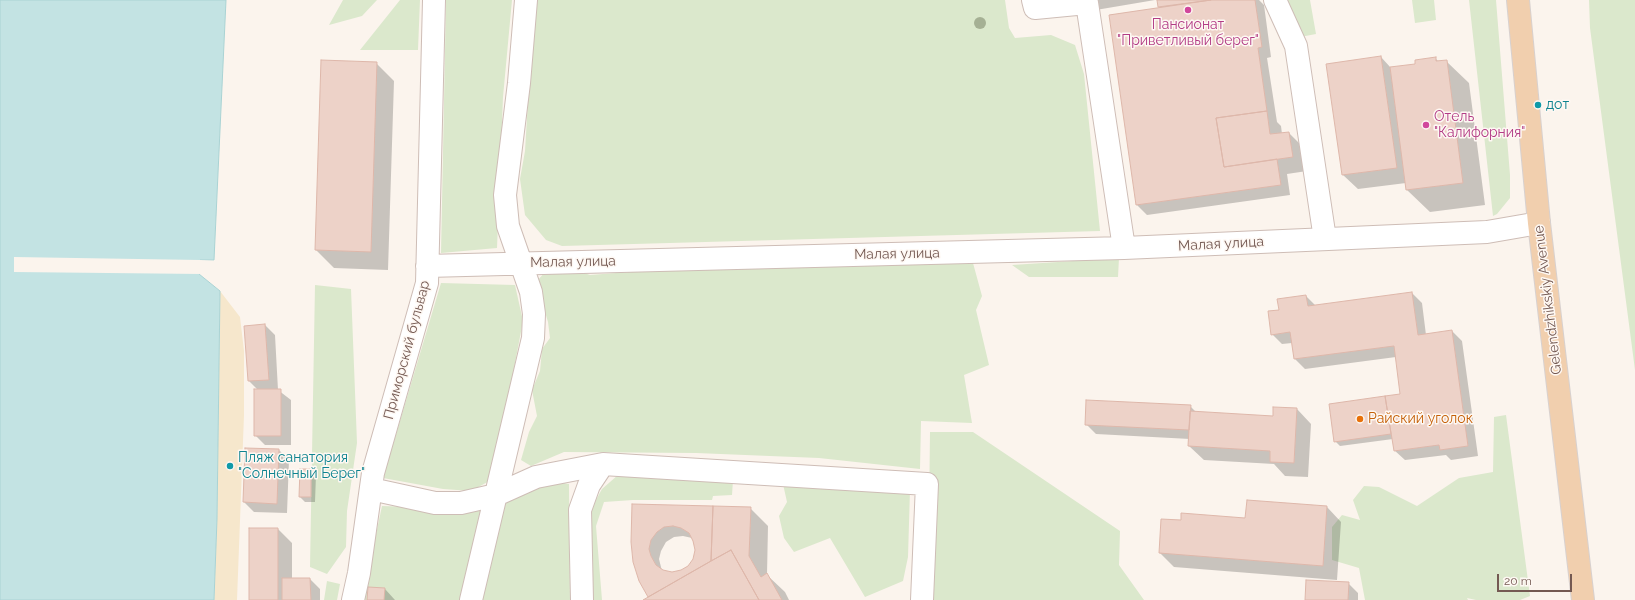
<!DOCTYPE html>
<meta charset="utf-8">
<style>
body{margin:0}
#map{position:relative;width:1635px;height:600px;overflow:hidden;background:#fbf4ed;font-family:Raleway,sans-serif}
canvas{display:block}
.scale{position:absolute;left:1497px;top:574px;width:75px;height:18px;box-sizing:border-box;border:2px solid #745952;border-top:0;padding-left:5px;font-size:12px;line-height:14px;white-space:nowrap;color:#745952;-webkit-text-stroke:3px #fef8f3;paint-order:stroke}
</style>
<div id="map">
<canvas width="1635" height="600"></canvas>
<div class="scale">20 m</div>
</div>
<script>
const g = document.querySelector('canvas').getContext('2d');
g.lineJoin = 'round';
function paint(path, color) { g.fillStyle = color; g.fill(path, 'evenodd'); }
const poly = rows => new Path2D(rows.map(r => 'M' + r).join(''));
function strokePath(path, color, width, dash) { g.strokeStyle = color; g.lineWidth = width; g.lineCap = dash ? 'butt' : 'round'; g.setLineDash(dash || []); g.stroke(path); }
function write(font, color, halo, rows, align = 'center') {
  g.font = font + ' Raleway,sans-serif'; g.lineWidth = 3; g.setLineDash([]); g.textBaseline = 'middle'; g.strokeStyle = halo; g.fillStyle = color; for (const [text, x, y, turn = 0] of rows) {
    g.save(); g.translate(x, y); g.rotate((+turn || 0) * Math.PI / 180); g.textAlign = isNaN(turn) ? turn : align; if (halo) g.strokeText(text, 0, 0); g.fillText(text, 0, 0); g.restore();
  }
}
paint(poly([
 [343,0,377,0,362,16,329,25],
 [400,0,420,0,418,50,360,50],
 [446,0,512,0,503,97,497,248,441,253],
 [534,0,1005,0,1009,28,1015,38,1051,35,1075,45,1084,74,1100,231,562,246,546,240,525,215,520,179,525,151],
 [1285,0,1310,0,1316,34,1300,37],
 [1412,0,1434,0,1436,20,1415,23],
 [1469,0,1496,0,1510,175,1510,198,1497,214,1493,216],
 [1589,0,1635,0,1635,370,1590,28],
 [1119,258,1118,277,1029,277,1012,265],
 [973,263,982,296,976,310,989,365,964,375,972,423,921,421,920,469,819,458,696,453,564,452,531,466,521,460,529,432,537,416,532,390,540,371,542,349,550,338,548,322,536,282,548,269,570,268,590,275,655,270],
 [441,283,515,285,523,321,493,479,471,491,443,489,383,478],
 [315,285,351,289,357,443,347,511,346,547,327,574,310,567],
 [1506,415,1530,596,1520,600,1476,600,1467,598,1468,600,1365,600,1359,568,1332,560,1332,527,1342,515,1360,520,1353,500,1364,486,1379,487,1417,506,1459,478,1493,472,1494,417],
 [930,432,973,432,1120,531,1119,565,1144,600,928,600],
 [618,475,733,480,732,495,713,496,712,500,633,500,604,502,596,526,602,600,589,600,587,522,592,507,602,489],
 [549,481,569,484,570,600,481,600,503,498],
 [783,484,910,490,908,557,903,581,865,597,830,538,794,552,784,538,779,516,787,502],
 [382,506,412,507,448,515,484,508,462,600,362,600],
 [327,581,340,584,337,600,324,600]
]), '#dbe8cc');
paint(poly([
 [220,291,240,317,244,351,244,415,237,600,214,600,217,519]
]), '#f6e7cc');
const water = poly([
 [0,0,226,0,214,260,200,260,199,274,220,291,217,519,214,600,0,600,0,0]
]);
paint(water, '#c3e3e3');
strokePath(water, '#aad3d4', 1);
paint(poly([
 [14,257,200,260,216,261,214,262,202,262,202,274,14,272]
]), '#fbf4ed');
paint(poly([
 [1080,0,1155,0,1090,11],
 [1158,0,1259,0,1264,5,1271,57,1267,58,1277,122,1281,126,1282,134,1289,133,1303,147,1307,171,1287,174,1290,195,1147,215,1137,205,1110,15,1160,8],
 [1381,57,1391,68,1416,65,1435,58,1439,62,1446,61,1469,83,1485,205,1430,212,1407,190,1406,183,1358,189,1343,175,1328,64],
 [376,63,394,81,388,270,334,268,316,250],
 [1412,293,1422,303,1426,335,1452,331,1462,341,1478,456,1451,460,1446,455,1405,460,1394,450,1393,439,1340,446,1335,441,1330,404,1401,395,1396,357,1305,369,1295,359,1292,343,1282,344,1272,334,1280,311,1306,296,1316,306],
 [265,325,275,335,278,390,291,400,291,445,265,445,255,435,258,390,249,381],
 [1190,406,1196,412,1274,417,1297,409,1311,424,1308,477,1285,476,1274,464,1204,460,1189,446,1190,439,1096,434,1086,424],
 [279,450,289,460,287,513,254,512,244,502],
 [311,470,316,475,315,502,305,502,300,497],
 [633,505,750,508,768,526,767,575,785,592,789,600,645,600,650,597],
 [683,536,692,538,696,550,694,559,689,566,681,571,672,573,662,571,659,559,661,551,666,542,674,537],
 [1327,507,1341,522,1337,580,1174,567,1160,553,1182,521,1246,519],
 [278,529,292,543,292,579,310,579,320,589,320,600,250,600],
 [1348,583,1358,593,1358,600,1306,600],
 [385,589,395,600,368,600]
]), '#0003');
const building = poly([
 [1157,0,1211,0,1158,7,1157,0],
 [1211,0,1255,0,1262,47,1258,48,1267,111,1216,118,1224,167,1277,159,1281,185,1136,205,1109,15,1211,0],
 [1381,56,1397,168,1342,175,1326,64,1381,56],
 [1436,57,1436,61,1447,60,1463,183,1406,190,1390,67,1415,64,1415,60,1436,57],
 [321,60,377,62,371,252,315,250,321,60],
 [1267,111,1270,134,1289,132,1293,157,1224,167,1216,118,1267,111],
 [1412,292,1418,335,1452,330,1468,446,1440,450,1439,445,1394,451,1385,396,1400,394,1394,346,1294,359,1290,332,1271,335,1268,311,1279,310,1277,299,1306,295,1308,306,1412,292],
 [265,324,269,380,248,381,244,326,265,324],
 [254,389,281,389,281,436,254,436,254,389],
 [1385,396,1391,434,1334,442,1329,404,1385,396],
 [1086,400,1191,405,1189,430,1085,425,1086,400],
 [1273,407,1297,408,1294,463,1270,462,1270,451,1188,446,1190,411,1273,416,1273,407],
 [245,448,279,449,277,504,243,502,245,448],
 [300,469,311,469,311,497,299,497,300,469],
 [1247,500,1327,506,1323,566,1159,553,1161,519,1181,520,1181,513,1245,518,1247,500],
 [632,504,713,506,711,561,648,597,639,581,633,562,631,542,632,504],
 [673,526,681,528,689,533,693,541,695,550,693,559,688,566,681,570,672,572,663,570,656,565,651,556,649,549,651,540,657,532,664,527,673,526],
 [713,506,751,507,749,556,761,577,767,573,782,600,759,600,731,550,711,561,713,506],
 [249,528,278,528,278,600,249,600,249,528],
 [731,550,759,600,643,600,711,561,731,550],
 [282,578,310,578,311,600,282,600,282,578],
 [1306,580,1349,582,1348,600,1305,600,1306,580],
 [368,587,385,588,384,600,367,600,368,587]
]);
paint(building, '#edd2c8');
strokePath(building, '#deb7aa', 1);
const minor = poly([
 [1033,0,1035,8,1087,3,1124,248],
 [1275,0,1296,46,1325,239],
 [427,266,1124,248,1487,232,1539,223],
 [371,489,435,503,461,503,496,495,536,477,603,464,927,484,922,600],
 [353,600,359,573,373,473,427,283,434,0],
 [471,600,533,338,534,314,531,292,508,226,505,195,519,83,526,0],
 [582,600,580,510,589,485,603,464]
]);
const major = poly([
 [1518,0,1539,223,1583,600]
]);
strokePath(minor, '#cebdb6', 24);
strokePath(major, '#d8d1cf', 24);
strokePath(minor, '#fff', 22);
strokePath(major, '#f1cfae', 22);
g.fillStyle = '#a5b094';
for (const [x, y] of [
 [980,23]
]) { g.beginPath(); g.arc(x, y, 6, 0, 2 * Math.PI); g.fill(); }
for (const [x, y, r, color] of [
 [1188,10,4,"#d1479c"],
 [1538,105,4,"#0f9aa8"],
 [1426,125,4,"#d1479c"],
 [1360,419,4,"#e8710a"],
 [230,466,4,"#0f9aa8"]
]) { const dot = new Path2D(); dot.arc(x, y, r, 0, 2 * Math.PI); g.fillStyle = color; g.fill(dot); strokePath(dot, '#fef8f3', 1.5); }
write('14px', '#b23c85', '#fef8f3', [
 ["Пансионат",1188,25],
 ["\"Приветливый берег\"",1188,41],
 ["Отель",1434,117,"left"],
 ["\"Калифорния\"",1434,133,"left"]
]);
write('14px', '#0d838f', '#fef8f3', [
 ["дот",1546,105],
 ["Пляж санатория",238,458],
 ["\"Солнечный Берег\"",238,474]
], 'left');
write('14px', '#745952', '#fef8f3', [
 ["Малая улица",1221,244,-3],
 ["Малая улица",897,254,-1],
 ["Малая улица",573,262,-1],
 ["Gelendzhikskiy Avenue",1548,300,-97],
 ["Приморский бульвар",407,350,-75]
]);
write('14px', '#c56008', '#fef8f3', [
 ["Райский уголок",1368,419]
], 'left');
</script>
